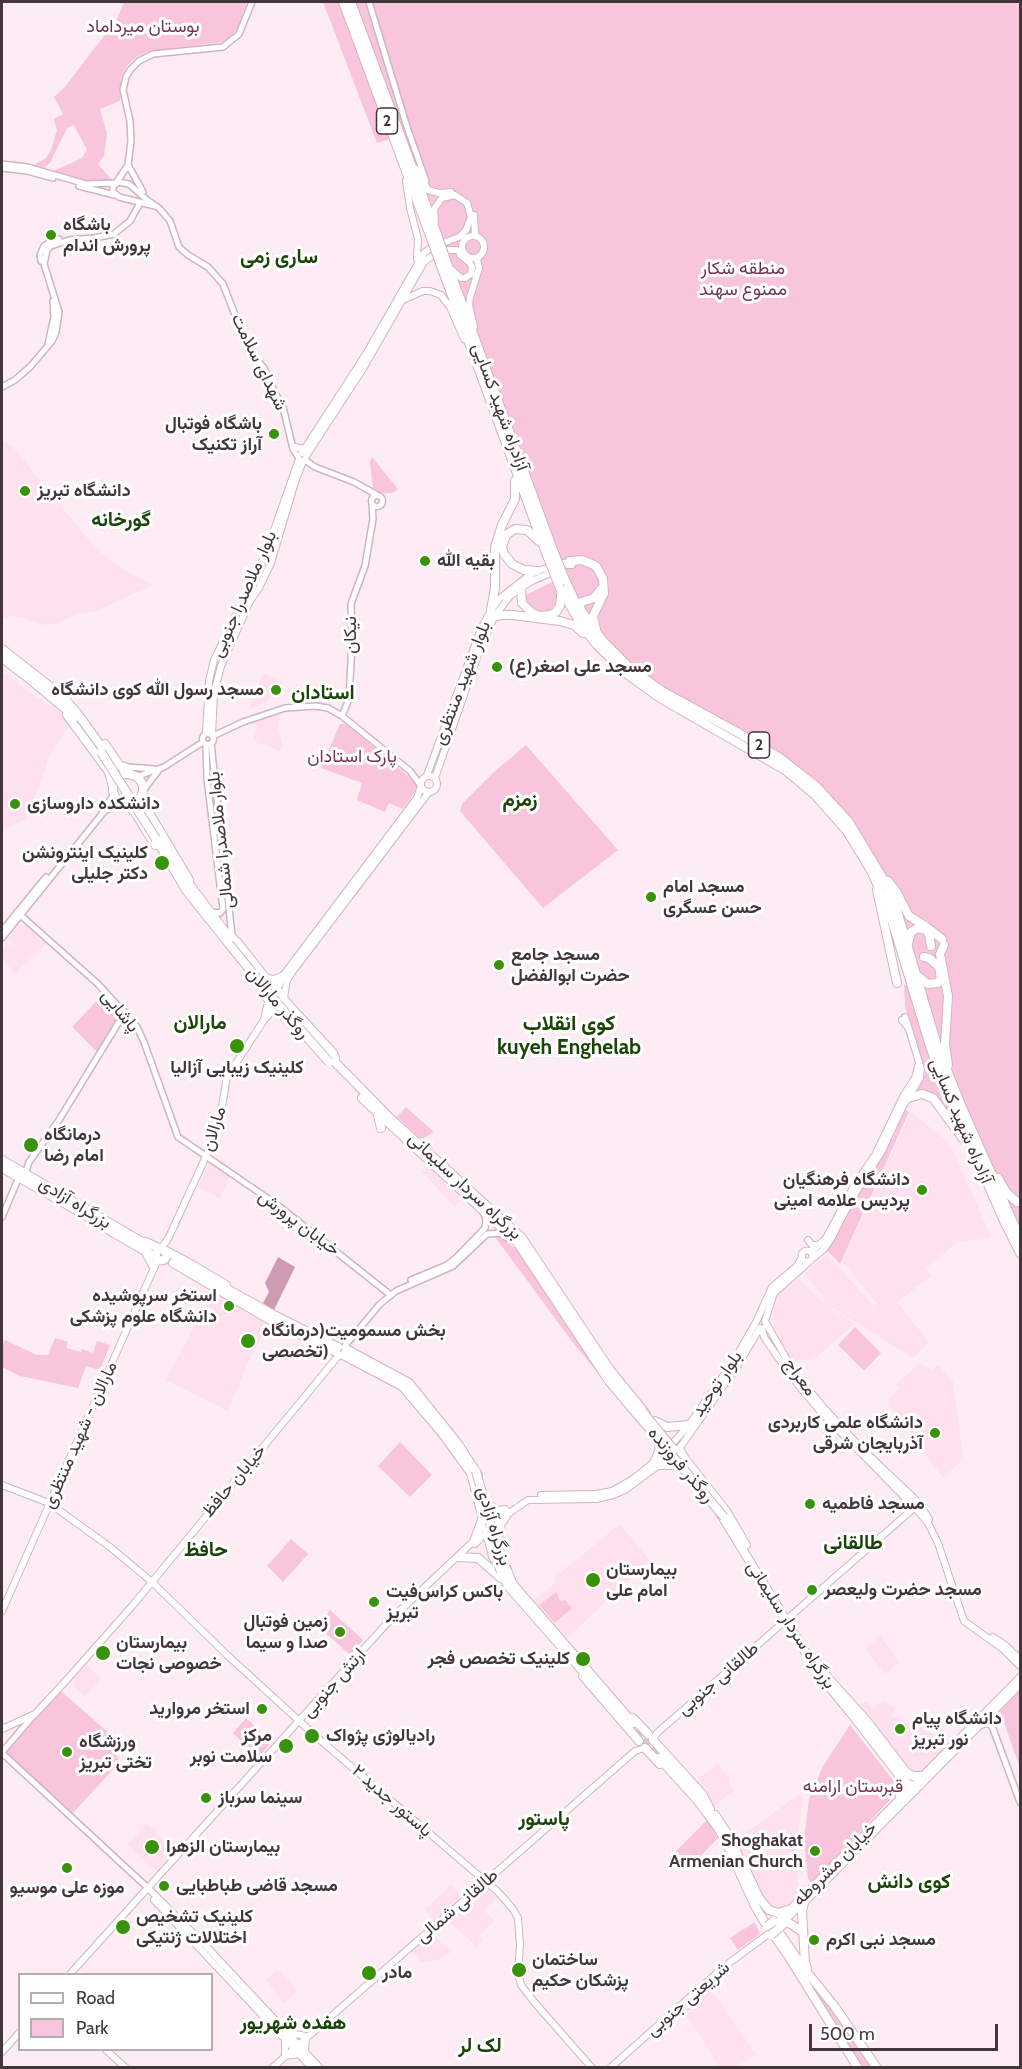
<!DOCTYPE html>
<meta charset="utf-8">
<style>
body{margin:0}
#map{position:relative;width:1022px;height:2069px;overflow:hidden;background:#feecf4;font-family:Cabin,sans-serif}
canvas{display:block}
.frame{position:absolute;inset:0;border:3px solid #42363b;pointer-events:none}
.legend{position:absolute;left:18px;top:1973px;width:195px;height:78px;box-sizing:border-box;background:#fff;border:2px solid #b3afb1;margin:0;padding:8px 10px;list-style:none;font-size:18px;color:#42363b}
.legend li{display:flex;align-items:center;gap:12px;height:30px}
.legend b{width:30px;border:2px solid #b3afb1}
.scale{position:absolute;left:809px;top:2024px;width:189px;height:27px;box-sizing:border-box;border:3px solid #42363b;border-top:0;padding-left:8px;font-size:18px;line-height:21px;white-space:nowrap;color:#42363b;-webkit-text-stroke:4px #fff;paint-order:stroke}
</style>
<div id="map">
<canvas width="1022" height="2069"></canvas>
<div class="frame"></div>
<ul class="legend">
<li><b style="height:8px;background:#fff"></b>Road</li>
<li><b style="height:16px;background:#f9c5dd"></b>Park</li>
</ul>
<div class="scale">500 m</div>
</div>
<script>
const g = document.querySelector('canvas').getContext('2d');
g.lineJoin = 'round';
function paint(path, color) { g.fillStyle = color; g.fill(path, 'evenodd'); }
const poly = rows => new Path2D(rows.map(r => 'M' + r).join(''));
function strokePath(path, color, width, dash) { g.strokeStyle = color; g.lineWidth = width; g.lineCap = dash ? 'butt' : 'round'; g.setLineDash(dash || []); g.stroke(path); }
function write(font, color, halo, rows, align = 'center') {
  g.font = font + ' Cabin,Vazirmatn,sans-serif'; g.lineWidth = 6; g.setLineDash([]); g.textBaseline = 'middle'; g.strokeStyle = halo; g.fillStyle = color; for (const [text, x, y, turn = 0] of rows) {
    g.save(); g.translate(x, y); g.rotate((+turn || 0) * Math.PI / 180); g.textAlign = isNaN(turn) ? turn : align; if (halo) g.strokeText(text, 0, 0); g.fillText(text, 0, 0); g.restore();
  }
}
paint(poly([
 [2,441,12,446,97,550,127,572,153,585,96,611,76,614,58,623,46,625,20,617,10,616,2,619],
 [2,671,44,703,58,709,71,723,48,758,44,773,25,819,2,830],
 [263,673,278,679,266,704,264,703,249,709],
 [278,713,280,715,278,725,282,745,280,751,253,740,258,726,249,723],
 [22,924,26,925,47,943,15,973,2,959,2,949,7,942,25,956,7,940,18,926],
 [911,1112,950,1144,991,1236,987,1239,959,1241,926,1268,931,1276,897,1302,929,1342,913,1358,823,1302,825,1298,804,1274,827,1254,874,1307,878,1304,842,1261],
 [209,1163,211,1163,230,1175,220,1199,200,1187,199,1184],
 [429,1165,462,1198,455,1207,422,1172],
 [798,1277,823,1304,855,1324,813,1360,793,1361,786,1350,774,1326,773,1312,777,1295],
 [213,1292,269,1324,249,1360,228,1411,166,1380],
 [920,1363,932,1370,938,1365,953,1381,963,1459,943,1478,890,1407,892,1405,888,1399,900,1389,896,1384],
 [620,1524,650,1561,567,1638,534,1600,557,1582,554,1578],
 [880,1636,899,1662,885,1674,865,1649],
 [86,1664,101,1678,85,1696,75,1687,74,1679],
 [866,1701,873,1709,883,1701,896,1708,891,1716,953,1742,921,1773,910,1770,860,1705],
 [718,1763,730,1779,728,1781,734,1790,714,1806,694,1782],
 [800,1794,803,1797,797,1844,798,1896,782,1910,772,1910,760,1897,738,1841,742,1839,741,1836],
 [146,1824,176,1850,157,1871,128,1845],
 [451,1885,461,1896,434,1921,425,1909],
 [482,1887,487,1888,496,1898,484,1911,495,1920,479,1936,482,1940,476,1946,446,1919],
 [430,1932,451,1952,440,1959,422,1962,410,1950],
 [278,1969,297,1991,284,2004,266,1979],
 [709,1987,756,2054,736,2067,719,2067,698,2032,681,2011]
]), '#fee0ee');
paint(poly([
 [124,2,247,2,237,29,229,39,222,42,147,52,135,58,127,66,121,77,120,101,100,109,107,133,104,156,98,164,112,180,83,183,49,173,82,158,87,150,74,125,67,128,50,163,42,170,30,167,46,158,51,150,57,130,54,119,63,114,54,97,64,88,117,19],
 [323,2,340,2,390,139,377,143],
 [347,2,1020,2,1020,1243,938,1059,895,914,877,872,856,835,816,790,797,774,742,739,675,703,610,653,590,630,574,607,481,367],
 [372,457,398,489,393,493,379,493,373,489,370,462],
 [552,582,555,587,558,602,548,612,540,612,533,610,527,604,524,596],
 [340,724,346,724,414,781,417,786,415,792,403,809,389,803,385,812,357,800,362,783,321,768],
 [526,745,618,850,543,908,460,811,462,804,494,772],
 [904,985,909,986,928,1050,927,1053,957,1127,933,1095,914,1093,925,1074,905,1006],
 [103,994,118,1010,120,1016,98,1053,72,1027],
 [406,1107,433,1131,432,1133,424,1138,420,1138,397,1117],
 [904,1109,909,1112,840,1264,827,1250,852,1201,890,1141,893,1139],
 [497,1235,500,1235,518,1251,610,1388,571,1340,495,1237],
 [855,1327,881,1353,864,1371,838,1345],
 [55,1338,68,1342,66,1348,81,1352,82,1349,93,1353,97,1341,110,1345,100,1370,86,1366,78,1388,20,1376,2,1367,2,1346,5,1340,37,1355,48,1355],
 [400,1442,432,1475,410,1497,378,1466],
 [291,1539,308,1554,283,1582,267,1566],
 [557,1592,558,1598,561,1601,565,1600,572,1608,555,1623,539,1605],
 [330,1610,363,1640,350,1655,317,1625],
 [1020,1690,1020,1768,1000,1711],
 [61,1691,118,1741,116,1755,120,1762,72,1814,5,1752],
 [246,1718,272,1742,258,1757,233,1733],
 [850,1725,896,1784,895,1795,811,1883,808,1879,804,1840,809,1799,823,1766],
 [707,1820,718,1838,690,1867,676,1851],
 [755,1922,760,1934,738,1950,730,1938],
 [802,1968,834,2009,874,2067,861,2067,810,1989]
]), '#f9c5dd');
paint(poly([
 [278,1257,295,1267,274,1310,263,1303,269,1292,265,1283]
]), '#cd9bb3');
strokePath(poly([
 [153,1253,173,1263],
 [635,1731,659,1758]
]), '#d8c8cf', 8, [8, 4]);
const secondary = poly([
 [369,2,407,127,426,181],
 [2,164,27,167,86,184,116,183],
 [128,165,143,192],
 [2,168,27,171,53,178],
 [116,183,128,165,131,141,130,121,123,90,126,77,130,70,139,61,153,54,223,47,239,34,252,2],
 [79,186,115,195],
 [155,206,119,197,113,192,113,187,118,182,129,184,147,200,159,208,170,221,179,247,188,255,208,267,223,284,249,351,264,368,275,393,283,407,293,449,298,457],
 [41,261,40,255,44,246,50,242,59,239],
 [48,344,54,317,53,301],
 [2,387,15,380,30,367,52,341,56,332,59,312,44,264,47,250,51,246,69,240,94,238,114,234,130,221,140,203],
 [305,460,315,467,354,482,377,495],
 '371.5 501a5.5 5.5 0 1 1 11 0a5.5 5.5 0 1 1-11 0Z',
 [342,716,349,699,352,643,351,604,365,566,373,519,372,503],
 '202.5 739a5.5 5.5 0 1 1 11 0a5.5 5.5 0 1 1-11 0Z',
 [213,736,243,722,285,708,316,706,328,708,342,716,410,771,421,786],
 [211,743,232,936],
 [206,744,207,779,223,909,220,913,211,912],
 [122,765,129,767,154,769],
 [136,777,164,767,203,742],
 [142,792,158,771],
 [102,810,114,795],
 [17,912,98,984,137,1027,144,1042,178,1137,276,1204,388,1293],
 [2,931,46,877],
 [2,938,102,814,106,810,123,803],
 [29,1175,26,1171,29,1162,59,1120,125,1012],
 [2,1217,19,1177],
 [411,1280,447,1265,457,1257,485,1228,486,1220,484,1213],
 [344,1347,380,1304,396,1291,453,1266,487,1234,501,1233,510,1240],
 [982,1725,986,1723,992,1726,1020,1802],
 [2,1752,34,1715],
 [2,1753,148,1888]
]);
const primary = poly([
 [416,169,428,190,439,193,451,192],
 [406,181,410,208,418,239,417,259],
 [474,215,475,235],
 '462 247a11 11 0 1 1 22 0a11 11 0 1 1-22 0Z',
 [452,270,461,278,465,278,471,274,472,267,470,263,460,255],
 [405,299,423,291,430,291,441,295,450,307,464,339],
 [474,327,469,305,470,297,479,268,477,259,481,255],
 [295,447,304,449],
 [302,453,366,354,424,253,432,247,459,237,466,230,471,217,467,203,455,195,442,198,434,209,435,222],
 [306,456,364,367,424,262,432,256,446,250,456,250,465,254],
 [569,560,571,561,572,565,568,565,569,560],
 [206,733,209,681,214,660,266,553,299,459],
 [212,735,214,693,221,666,250,601,259,588,271,563,295,482,303,461],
 [427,775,481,629,491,610,499,599,527,577,537,571,567,562],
 '421 784a8 8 0 1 1 16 0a8 8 0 1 1-16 0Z',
 [435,778,482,643,494,617,510,596,521,588,532,581,557,570],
 [277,991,282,977,417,798,421,786],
 [284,997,287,980,293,971,429,792],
 [268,1002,264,1020,276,1007],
 [902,1020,909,1029,905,1017],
 [808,1240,812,1245,819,1245],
 [161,1249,169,1237,214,1139,219,1124,227,1077,264,1020],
 '801.5 1256a5.5 5.5 0 1 1 11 0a5.5 5.5 0 1 1-11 0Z',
 [811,1252,826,1238,853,1188,875,1155,904,1095,915,1078,918,1066],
 [145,1253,154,1269],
 [812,1259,824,1249,832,1237,850,1202,882,1151,903,1106,920,1078,921,1069,909,1029],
 [757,1320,772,1287,797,1266,802,1257],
 [765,1321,774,1293,810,1261],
 [766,1323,794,1372,824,1408,860,1447,918,1502],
 [762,1328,764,1337,790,1375,820,1411,913,1506],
 [673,1443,689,1425,735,1359,756,1322],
 [679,1449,738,1365,760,1328],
 [2,1485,49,1503,110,1547,152,1582,226,1654,319,1739,498,1892,513,1909,518,1918,520,1945,518,1973,521,1985,535,2003,592,2068],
 [541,1495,596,1494,612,1491,633,1479,659,1458,666,1450],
 [921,1506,929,1519],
 [917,1510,928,1523,938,1543,964,1621,1003,1649,1020,1666],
 [475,1544,496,1522,528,1500,596,1499,613,1495,625,1490,671,1456],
 [2,1611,158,1259],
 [993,1637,1005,1645,1020,1659],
 [2,1729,35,1714,63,1684,133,1605,339,1355],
 [653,1739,657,1733,914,1508],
 [148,1888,206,1946,320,2068],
 [154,1900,312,2068],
 [776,1923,1020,1677],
 [781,1924,815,1892,1020,1685],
 [70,1974,390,1620,478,1537],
 [289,2033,306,2036,305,2051],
 [285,2038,285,2056,300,2054],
 [106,2050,126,2068],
 [2,2052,20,2032],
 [272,2068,635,1751,644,1748],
 [610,2068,725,1966,771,1932]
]);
const highway = poly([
 [343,2,432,241],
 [351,2,438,237],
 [447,263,553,550],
 [441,266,546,553],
 [571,561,582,560,596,566,603,579,604,593,593,616,596,629],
 [537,571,524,570,512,564,504,554,502,547,506,535,515,529,527,530,539,541],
 [565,580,575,601,591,625,603,641,630,668,662,691,737,732,780,758,816,786,849,822,887,885,896,907,937,1045,961,1105,1020,1238],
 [521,588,522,603,532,613,539,616,550,615,556,612,560,606,561,595],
 [560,588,582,626,596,644,624,672,660,698,785,770,815,795,846,830,870,869,887,904,930,1046,940,1075,1004,1221,1020,1253],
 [580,608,581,602,594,598,601,589],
 [491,610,495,588,495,547,502,525,515,499,515,481],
 [494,617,501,615,513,615,560,621,574,625,583,633],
 [2,649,62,696,77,713,104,750],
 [2,658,27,677,75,717],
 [67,715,109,772,113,787],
 [105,744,120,766,131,775],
 '113 789a15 15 0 1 1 30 0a15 15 0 1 1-30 0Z',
 [141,796,145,806,189,880],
 [127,804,136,814,155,845],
 [156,839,186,890,229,944],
 [183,876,226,933],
 [888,881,896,891,909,916,925,926,942,939],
 [877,890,897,983],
 [226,932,237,942,276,991,283,994,284,1003,277,1007,271,1005,268,999,271,993,276,991],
 [908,944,911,932,918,928,926,930,929,934,931,946],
 [944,945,940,954,948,996,945,1044,948,1065],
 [918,976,928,984,938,983,941,979,939,967,929,958,924,957],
 [266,979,275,980,282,977],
 [284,1000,333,1053,335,1058],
 [277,1008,299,1033],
 [329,1056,390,1118,522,1238,610,1370,646,1414],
 [362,1098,517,1242,609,1381,640,1418],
 [908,1098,922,1094,933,1098,964,1140],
 [378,1115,381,1128],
 [2,1160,149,1246],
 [2,1168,94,1220],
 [998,1178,1006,1192,1017,1202],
 [90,1219,157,1258],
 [146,1242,161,1249],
 '155.5 1255a5.5 5.5 0 1 1 11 0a5.5 5.5 0 1 1-11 0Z',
 [166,1251,187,1262,226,1285],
 [173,1263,272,1321,336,1352],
 [220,1285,274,1315,338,1347],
 [346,1349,409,1383,458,1444,478,1475],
 [343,1355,402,1386,442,1433,471,1473,493,1556,508,1586,588,1677],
 [655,1421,667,1427,689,1425],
 [679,1449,685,1459,726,1511,746,1545],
 [654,1463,660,1449,658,1441,662,1440],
 [657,1465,675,1465,682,1469],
 [488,1504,497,1511,505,1510],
 [720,1513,819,1674,854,1717,899,1775,915,1790],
 [475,1539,482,1520],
 [498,1540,500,1525,507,1514],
 [459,1557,478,1558,501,1578],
 [506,1567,512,1583,524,1597,633,1723],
 [816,1661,828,1678,866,1720,906,1772,913,1776,922,1776],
 [583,1676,639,1741],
 [633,1718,648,1734],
 [653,1740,702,1794,710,1809],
 [645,1748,660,1764],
 [659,1758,698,1801,716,1825,724,1838,755,1906,765,1923],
 [899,1777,901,1787,900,1798],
 [715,1815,731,1839,744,1870],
 [743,1864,759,1898,769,1910,778,1913,791,1909],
 [804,1903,802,1911,805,1963,807,1968],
 [779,1928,785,1923,789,1923,803,1932],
 [781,1935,802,1966,835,2007,877,2068],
 [775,1937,789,1957,858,2068]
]);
strokePath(secondary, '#d1b4c1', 8);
strokePath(primary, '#d1b4c1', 8);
strokePath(highway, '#d1b4c1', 10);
strokePath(secondary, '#fff', 5);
strokePath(primary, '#fff', 6);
strokePath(highway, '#fff', 8);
const highwayBridge = poly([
 [438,237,447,263],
 [432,241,441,266],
 [553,550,565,580],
 [546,553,560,588],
 [101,752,156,839],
 [229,944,276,1002,329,1062],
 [642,1411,673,1449],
 [637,1414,724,1517],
 [476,1471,494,1537,507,1571],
 [496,1557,501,1572],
 [767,1926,774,1921],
 [771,1935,779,1928]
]);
strokePath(highwayBridge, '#d1b4c1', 10, []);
strokePath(highwayBridge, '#fff', 8);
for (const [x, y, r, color] of [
 [51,235,6,"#39930a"],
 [274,434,6,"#39930a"],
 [25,491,6,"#39930a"],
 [425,561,6,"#39930a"],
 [497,667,6,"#39930a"],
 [276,690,6,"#39930a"],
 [15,804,6,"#39930a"],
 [162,863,8,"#39930a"],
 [651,897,6,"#39930a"],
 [499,965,6,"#39930a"],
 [237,1046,8,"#39930a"],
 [31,1145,8,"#39930a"],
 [922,1190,6,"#39930a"],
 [229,1306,6,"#39930a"],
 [248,1341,8,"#39930a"],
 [935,1433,6,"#39930a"],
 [810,1504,6,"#39930a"],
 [593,1580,8,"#39930a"],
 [812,1590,6,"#39930a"],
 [374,1602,6,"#39930a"],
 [340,1632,6,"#39930a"],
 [103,1653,8,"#39930a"],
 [583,1659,8,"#39930a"],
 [262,1709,6,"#39930a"],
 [900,1729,6,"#39930a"],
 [312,1736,8,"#39930a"],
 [286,1746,8,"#39930a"],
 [67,1752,6,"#39930a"],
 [206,1798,6,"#39930a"],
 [152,1847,8,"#39930a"],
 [815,1851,6,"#39930a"],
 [67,1868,6,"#39930a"],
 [164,1886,6,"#39930a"],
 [123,1927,8,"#39930a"],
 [814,1940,6,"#39930a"],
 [519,1970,8,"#39930a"],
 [369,1973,8,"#39930a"]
]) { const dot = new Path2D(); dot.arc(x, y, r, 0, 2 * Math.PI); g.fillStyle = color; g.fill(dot); strokePath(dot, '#fff', 2); }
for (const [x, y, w] of [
 [387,121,21],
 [759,745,21]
]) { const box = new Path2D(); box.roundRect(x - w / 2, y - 13, w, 26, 4.5); g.fillStyle = '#fff'; g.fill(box); strokePath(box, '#42363b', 1.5); }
write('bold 16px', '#42363b', null, [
 ["2",387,121],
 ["2",759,745]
]);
write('18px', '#723355', '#fff', [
 ["بوستان میرداماد",143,27],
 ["منطقه شکار",743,269],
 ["ممنوع سهند",743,290],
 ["پارک استادان",352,757],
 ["قبرستان ارامنه",853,1787]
]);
write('bold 18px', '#42363b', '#fff', [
 ["باشگاه",63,225],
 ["پرورش اندام",63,246],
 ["باشگاه فوتبال",262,424,"right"],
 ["آراز تکنیک",262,445,"right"],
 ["دانشگاه تبریز",37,491],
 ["بقیه الله",437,561],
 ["مسجد علی اصغر(ع)",509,667],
 ["مسجد رسول الله کوی دانشگاه",264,690,"right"],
 ["دانشکده داروسازی",27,804],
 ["کلینیک اینترونشن",148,853,"right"],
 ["دکتر جلیلی",148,874,"right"],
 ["مسجد امام",663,887],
 ["حسن عسگری",663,908],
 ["مسجد جامع",511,955],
 ["حضرت ابوالفضل",511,976],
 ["کلینیک زیبایی آزالیا",237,1068,"center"],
 ["درمانگاه",44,1135],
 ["امام رضا",44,1156],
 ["دانشگاه فرهنگیان",910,1180,"right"],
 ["پردیس علامه امینی",910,1201,"right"],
 ["استخر سرپوشیده",217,1296,"right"],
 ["دانشگاه علوم پزشکی",217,1317,"right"],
 ["بخش مسمومیت(درمانگاه",262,1331],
 ["تخصصی)",262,1352],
 ["دانشگاه علمی کاربردی",923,1423,"right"],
 ["آذربایجان شرقی",923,1444,"right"],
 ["مسجد فاطمیه",822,1504],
 ["بیمارستان",606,1570],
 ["امام علی",606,1591],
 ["مسجد حضرت ولیعصر",824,1590],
 ["باکس کراس‌فیت",386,1592],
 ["تبریز",386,1613],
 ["زمین فوتبال",328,1622,"right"],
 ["صدا و سیما",328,1643,"right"],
 ["بیمارستان",116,1643],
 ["خصوصی نجات",116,1664],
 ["کلینیک تخصص فجر",570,1659,"right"],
 ["استخر مروارید",250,1709,"right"],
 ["دانشگاه پیام",912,1719],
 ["نور تبریز",912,1740],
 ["مرکز",272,1736,"right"],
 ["سلامت نوبر",272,1757,"right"],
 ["رادیالوژی پژواک",326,1736],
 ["ورزشگاه",79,1742],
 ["تختی تبریز",79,1763],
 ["سینما سرباز",218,1798],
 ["Shoghakat",803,1841,"right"],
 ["Armenian Church",803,1862,"right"],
 ["بیمارستان الزهرا",166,1847],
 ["مسجد قاضی طباطبایی",176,1886],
 ["موزه علی موسیو",67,1888,"center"],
 ["کلینیک تشخیص",136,1917],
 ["اختلالات ژنتیکی",136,1938],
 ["مسجد نبی اکرم",826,1940],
 ["ساختمان",532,1960],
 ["پزشکان حکیم",532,1981],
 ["مادر",382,1973]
], 'left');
write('18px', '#42363b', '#fff', [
 ["شهدای سلامت",259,362,64],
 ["آزادراه شهید کسایی",500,407,70],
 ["بلوار ملاصدرا جنوبی",244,594,-66],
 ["نیکان",351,635,-90],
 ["بلوار شهید منتظری",462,683,-69],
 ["بلوار ملاصدرا شمالی",221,840,-96],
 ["روگذر مارالان",278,1003,50],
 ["پاشایی",120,1011,51],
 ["آزادراه شهید کسایی",961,1121,67],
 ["مارالان",214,1129,-73],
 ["بزرگراه سردار سلیمانی",465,1186,43],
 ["بزرگراه آزادی",75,1203,32],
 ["خیابان پرورش",299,1223,37],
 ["معراج",800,1377,54],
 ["بلوار توحید",717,1384,-56],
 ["مارالان - شهید منتظری",80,1435,-66],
 ["روگذر فروزنده",681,1465,50],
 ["خیابان حافظ",234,1481,-50],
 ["بزرگراه آزادی",494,1526,73],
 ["بزرگراه سردار سلیمانی",791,1625,57],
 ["طالقانی جنوبی",718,1679,-41],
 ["ارتش جنوبی",334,1683,-48],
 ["پاستور جدید ۲",392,1801,41],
 ["خیابان مشروطه",835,1864,-45],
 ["طالقانی شمالی",457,1906,-41],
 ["شریعتی جنوبی",688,1999,-41]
]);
write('bold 20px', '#1a4509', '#fff', [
 ["ساری زمی",279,257],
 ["گورخانه",121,520],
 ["استادان",323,693],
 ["زمزم",520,800],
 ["مارالان",200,1023],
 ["طالقانی",853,1543],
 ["حافظ",206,1550],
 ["پاستور",544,1819],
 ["کوی دانش",909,1882],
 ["هفده شهریور",293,2023],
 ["لک لر",480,2046]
]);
write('bold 21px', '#1a4509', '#fff', [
 ["کوی انقلاب",569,1024],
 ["kuyeh Enghelab",569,1048]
]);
</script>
